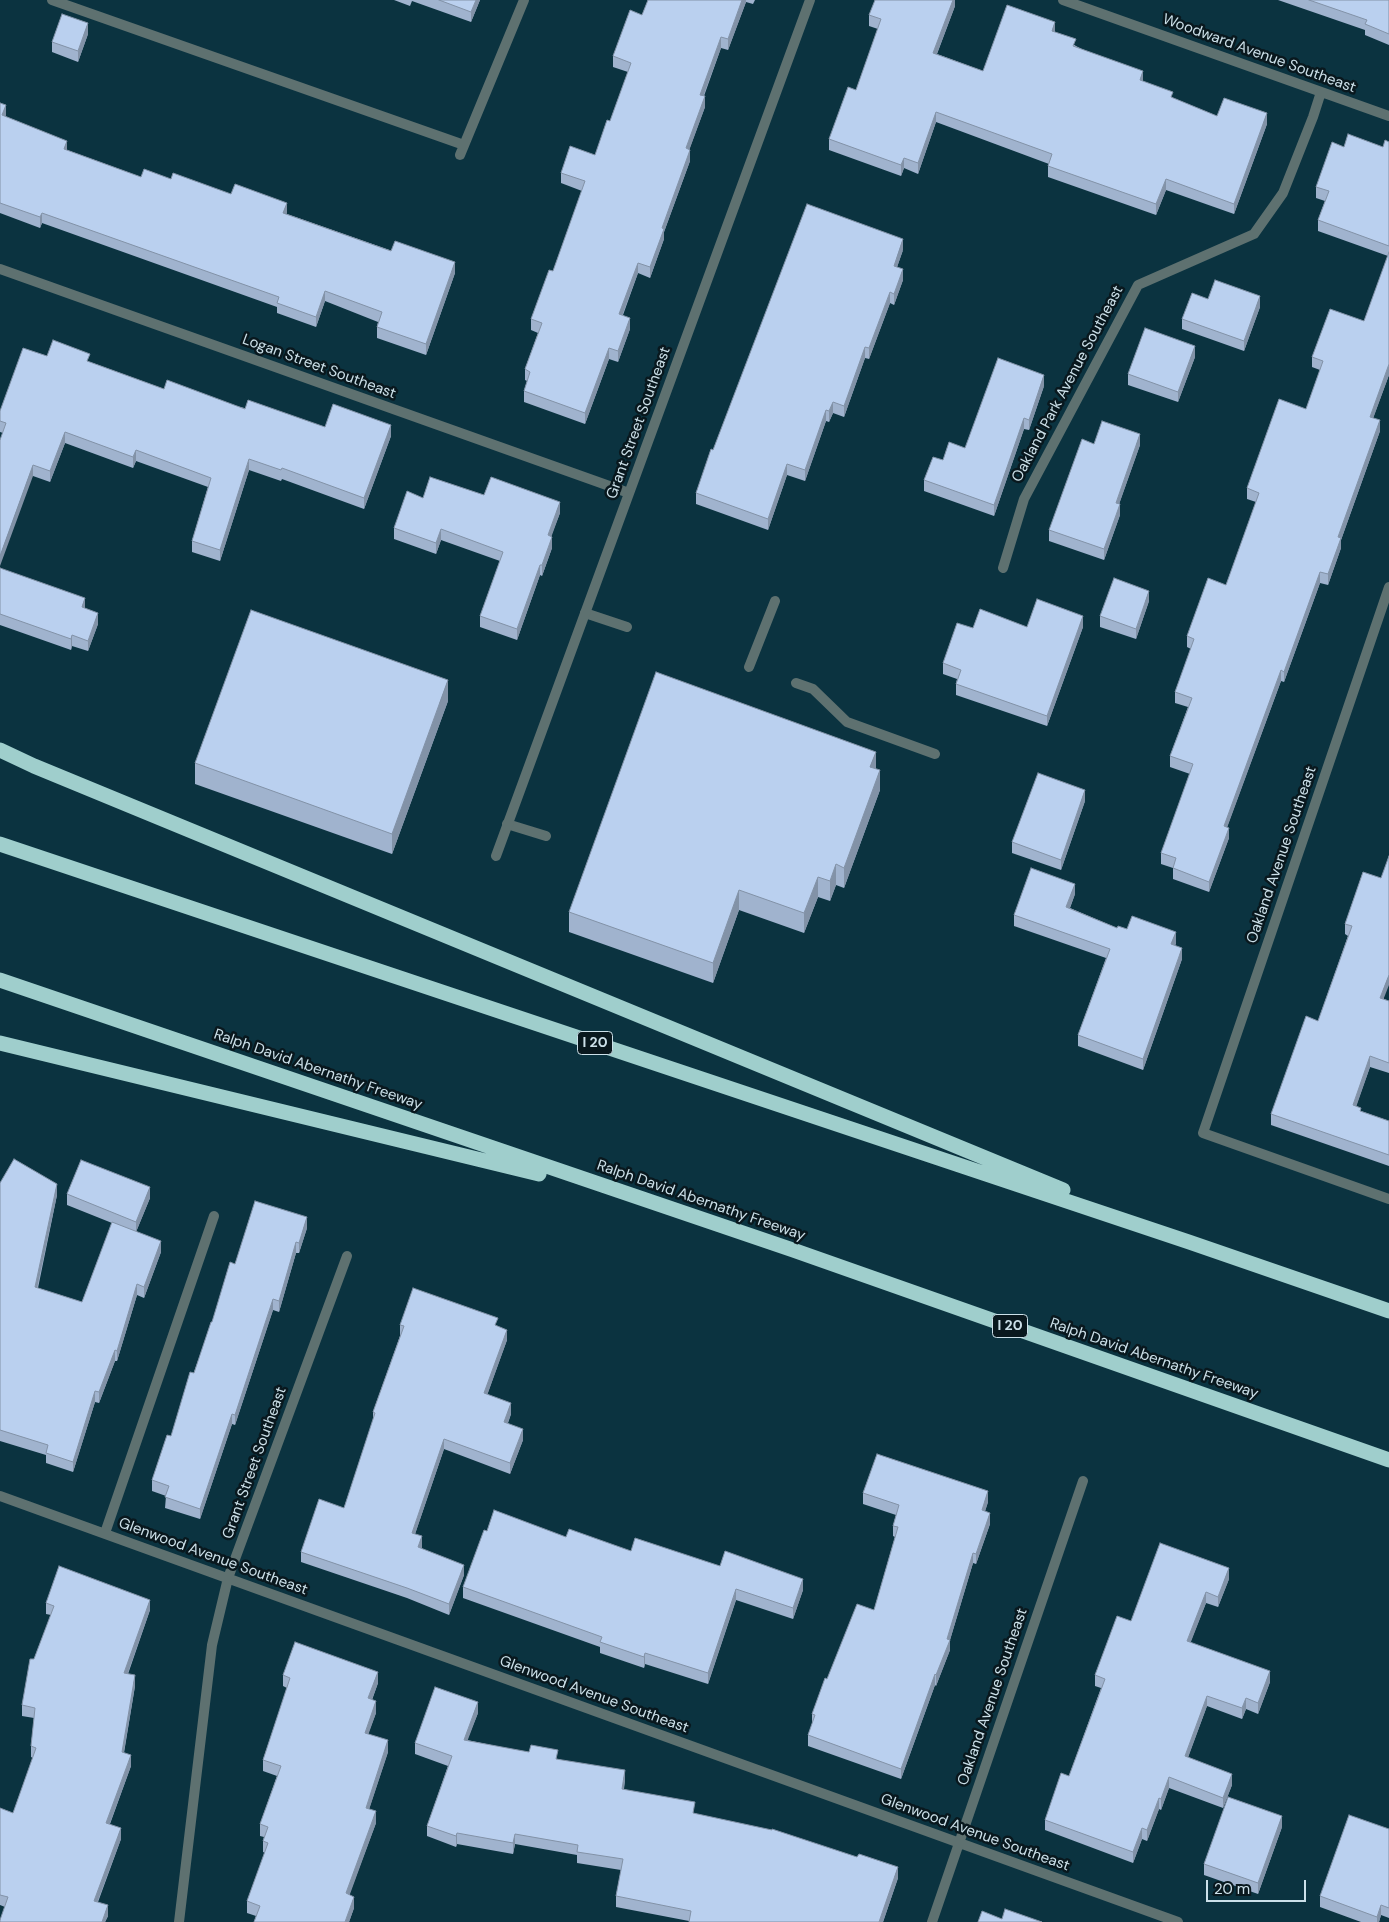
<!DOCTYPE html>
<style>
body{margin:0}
#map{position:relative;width:1389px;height:1922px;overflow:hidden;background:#0b3340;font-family:"DM Sans",sans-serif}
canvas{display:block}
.scale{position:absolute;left:1206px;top:1880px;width:100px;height:22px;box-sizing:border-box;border:2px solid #cce0e9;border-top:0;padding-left:6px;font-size:15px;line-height:18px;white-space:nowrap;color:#cce0e9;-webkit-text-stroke:4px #09181e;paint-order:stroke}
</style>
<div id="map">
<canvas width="1389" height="1922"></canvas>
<div class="scale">20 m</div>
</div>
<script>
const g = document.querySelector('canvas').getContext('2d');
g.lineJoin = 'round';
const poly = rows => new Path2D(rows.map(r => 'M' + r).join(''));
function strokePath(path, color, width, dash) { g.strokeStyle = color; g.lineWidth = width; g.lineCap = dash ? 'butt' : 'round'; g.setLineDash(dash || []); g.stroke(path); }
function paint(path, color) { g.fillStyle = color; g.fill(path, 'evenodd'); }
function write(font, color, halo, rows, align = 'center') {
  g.font = font + ' "DM Sans",sans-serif'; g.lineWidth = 5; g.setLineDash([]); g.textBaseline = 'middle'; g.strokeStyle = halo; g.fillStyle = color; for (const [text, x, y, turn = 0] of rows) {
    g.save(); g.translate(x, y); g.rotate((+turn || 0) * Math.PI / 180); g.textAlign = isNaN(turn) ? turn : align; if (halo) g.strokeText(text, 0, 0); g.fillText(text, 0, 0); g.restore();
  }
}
strokePath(poly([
 [52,0,464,145],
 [460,155,524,0],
 [585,613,627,627],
 [749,667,775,601],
 [796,683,813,689,847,722,935,754],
 [507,824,546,836]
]), '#5e7170', 10);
strokePath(poly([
 [1063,0,1389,116],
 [0,269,629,493],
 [1003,568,1024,499,1138,285,1254,234,1283,193,1313,117,1321,92],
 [1389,587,1203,1133,1389,1199],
 [496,856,810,0],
 [0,1496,1178,1922],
 [105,1533,214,1216],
 [179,1922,212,1645,228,1578,347,1256],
 [932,1922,1083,1481]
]), '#5e7170', 10);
strokePath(poly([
 [0,750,34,766,1063,1190],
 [0,844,1189,1242,1389,1311],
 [0,980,793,1250,1389,1460],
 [0,1043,539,1174]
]), '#9fcecc', 15);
paint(poly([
 [394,0,480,0,471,22,412,1,410,6],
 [648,0,755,0,753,4,746,2,728,50,721,48,704,96,705,107,689,150,690,161,664,232,664,239,650,278,638,273,623,315,630,329,618,362,609,359,585,424,524,402,524,391,527,381,525,380,525,369,538,333,531,330,531,319,553,271,582,191,561,183,561,173,595,155,610,121,628,72,613,67,613,56,642,15],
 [955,0,955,6,937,54,983,71,1055,32,1076,46,1143,81,1173,98,1217,116,1267,124,1234,214,1166,190,1156,215,1048,177,1048,166,1049,164,936,122,918,174,904,168,901,176,829,150,829,139,856,90,878,29,869,26,869,15],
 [1278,0,1389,0,1389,45,1365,35,1365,30],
 [88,34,78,62,52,52,52,42],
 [0,103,6,115,5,116,67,150,141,177,171,179,287,214,455,273,426,355,377,338,377,327,378,322,325,301,316,327,277,313,277,307,42,223,40,228,0,213],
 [1389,142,1389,375,1373,418,1380,431,1341,540,1341,548,1328,585,1320,583,1284,682,1281,681,1227,827,1229,838,1209,892,1173,879,1173,868,1161,864,1161,853,1190,774,1170,767,1170,756,1188,707,1175,703,1175,692,1191,649,1187,647,1187,636,1226,585,1256,502,1247,499,1247,488,1306,409,1320,370,1312,367,1312,357,1364,321,1388,256,1318,231,1318,220,1325,201,1316,198,1316,187,1344,147,1383,147],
 [903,250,897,267,903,280,894,305,890,303,869,359,865,358,844,417,833,413,829,422,826,421,805,481,787,475,768,530,696,504,696,493],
 [1208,299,1260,307,1244,351,1182,329,1182,319],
 [47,356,90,362,164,389,325,427,391,436,364,509,282,479,281,481,249,470,220,561,192,552,192,541,208,487,136,461,133,468,65,443,50,482,33,476,3,433,0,432,0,411],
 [1195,357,1178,402,1128,385,1128,374],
 [1044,386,1029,430,1024,429,994,516,924,491,924,480,943,460,965,448],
 [1094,444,1140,445,1119,504,1120,515,1104,560,1049,541,1049,530],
 [484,495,560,513,551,536,552,548,542,576,540,575,517,640,480,627,480,616,500,561,441,540,436,554,394,539,394,528,423,498],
 [0,568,85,608,98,624,88,651,72,646,71,650,0,625],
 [1149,601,1136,639,1100,627,1100,616],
 [1027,627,1083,627,1047,726,956,695,956,684,957,679,943,674,943,663,973,628],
 [448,701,392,854,195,784,195,763],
 [876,769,880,790,844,888,836,885,830,901,818,897,804,933,739,910,713,983,569,932,569,912],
 [1085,801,1061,870,1012,853,1012,842],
 [1363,872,1384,999,1389,1001,1389,1073,1370,1067,1356,1106,1361,1111,1389,1121,1389,1166,1271,1125,1271,1114,1318,1021,1348,936,1345,934,1345,924],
 [1075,894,1070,908,1117,928,1127,929,1176,943,1175,946,1182,959,1143,1070,1078,1046,1078,1035,1106,958,1014,926,1014,915],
 [0,1183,57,1195,38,1288,82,1302,112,1223,67,1205,67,1194,150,1198,136,1232,161,1252,144,1298,137,1295,117,1361,115,1361,99,1403,95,1402,73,1472,46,1463,46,1455,0,1441],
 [307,1228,299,1253,296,1253,279,1312,273,1310,235,1425,232,1424,200,1519,165,1508,166,1496,152,1491,152,1480,171,1436,212,1322,235,1264],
 [400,1325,498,1326,507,1340,487,1395,511,1414,508,1423,523,1440,510,1474,444,1449,415,1534,422,1547,421,1549,464,1575,449,1615,407,1598,301,1562,301,1552,344,1508,373,1420,373,1412,400,1336],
 [863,1493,988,1502,985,1511,990,1524,976,1564,973,1563,950,1640,950,1650,936,1686,935,1685,901,1779,808,1746,808,1735,812,1724,812,1714,827,1679,874,1610,895,1537,893,1536,893,1526,896,1515,863,1504],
 [487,1531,566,1537,631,1551,720,1566,803,1590,793,1619,736,1600,708,1684,645,1664,644,1668,600,1653,600,1647,463,1598,463,1587],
 [1229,1579,1218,1607,1206,1603,1190,1643,1270,1682,1258,1714,1246,1709,1242,1719,1207,1706,1188,1757,1232,1785,1223,1808,1169,1788,1161,1810,1159,1809,1147,1841,1142,1839,1133,1863,1045,1830,1045,1820,1069,1776,1101,1688,1095,1686,1095,1675,1131,1621],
 [46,1603,150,1610,128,1674,135,1686,124,1753,131,1766,110,1824,121,1839,98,1902,108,1916,105,1922,0,1922,5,1907,0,1905,0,1808,13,1813,33,1758,31,1757,31,1746,34,1718,22,1716,22,1705,34,1659,51,1615,46,1614],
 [283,1675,378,1683,372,1700,376,1713,368,1734,388,1752,369,1809,376,1823,349,1895,354,1908,349,1922,254,1922,256,1916,247,1913,247,1901,265,1853,263,1852,263,1841,264,1837,260,1836,260,1824,277,1776,263,1771,263,1760,287,1688,283,1686],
 [478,1713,467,1740,558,1759,625,1780,624,1789,694,1813,898,1878,883,1922,689,1922,689,1921,616,1907,616,1896,621,1870,577,1863,577,1855,515,1844,513,1854,457,1844,456,1847,427,1836,427,1826,448,1766,415,1754,415,1743],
 [1282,1827,1258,1894,1204,1875,1204,1864],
 [1389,1829,1389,1918,1381,1915,1379,1922,1361,1922,1320,1907,1320,1896]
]), '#a0b3ce');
paint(poly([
 [476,0,480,0,471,22,471,12],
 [742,0,746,0,746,2,728,50,728,39],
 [953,0,955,0,955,6,933,64,933,53],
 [1055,22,1055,33,1052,31],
 [88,23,88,34,78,62,78,51],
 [721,37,721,48,700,105,700,95],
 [1143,71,1143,82,1140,80],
 [705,96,705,107,686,159,686,148],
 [6,105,6,115,2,126,2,115],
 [936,112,936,122,918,174,918,163],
 [1267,113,1267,124,1234,214,1234,204],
 [67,141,67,152,64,149],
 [690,150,690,161,664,232,664,239,650,278,650,267,662,228],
 [904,158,904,168,901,176,901,165],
 [1166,179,1166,190,1156,215,1156,204],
 [287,203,287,214,283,213],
 [42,213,42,223,40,228,40,217],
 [903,239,903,250,894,276,894,266],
 [455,262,455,273,426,355,426,344],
 [638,263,638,273,619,324,619,314],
 [903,269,903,280,894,305,894,294],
 [325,291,325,301,316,327,316,317],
 [890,292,890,303,869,359,869,348],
 [1260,296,1260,307,1244,351,1244,341],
 [630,318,630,329,618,362,618,351],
 [1195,346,1195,357,1178,402,1178,392],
 [865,347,865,358,844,417,844,406],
 [609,348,609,359,585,424,585,413],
 [1389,364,1389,375,1370,427,1370,417],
 [1044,375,1044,386,1029,430,1029,420],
 [833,402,833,413,829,422,829,411],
 [826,410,826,421,805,481,805,470],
 [1024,418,1024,429,994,516,994,505],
 [1380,420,1380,431,1341,540,1341,548,1328,585,1328,574,1338,537],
 [391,425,391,436,364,509,364,498],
 [65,432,65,443,50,482,50,471],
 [1140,434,1140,445,1116,513,1116,503],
 [136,450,136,461,133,468,133,457],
 [249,459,249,470,220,561,220,550],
 [787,464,787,475,768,530,768,519],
 [33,465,33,476,0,566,0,556],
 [560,502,560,513,548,546,548,535],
 [1120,504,1120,515,1104,560,1104,549],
 [441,529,441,540,436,554,436,543],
 [552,537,552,548,542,576,542,565],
 [540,565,540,575,517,640,517,629],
 [1320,572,1320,583,1284,682,1284,672],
 [1149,591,1149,601,1136,639,1136,629],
 [85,598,85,609,82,607],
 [98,613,98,624,88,651,88,641],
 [1083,616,1083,627,1047,726,1047,716],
 [72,635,72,646,71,650,71,639],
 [1281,670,1281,681,1224,836,1224,826],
 [448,680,448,701,392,854,392,834],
 [876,752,876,772,870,767],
 [880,770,880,790,844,888,844,868],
 [1085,790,1085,801,1061,870,1061,860],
 [1229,828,1229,838,1209,892,1209,882],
 [836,864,836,885,830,901,830,881],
 [818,877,818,897,804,933,804,913],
 [1075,884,1075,894,1066,918,1066,907],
 [739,890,739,910,713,983,713,963],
 [1176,932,1176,943,1171,955,1171,944],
 [1182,948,1182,959,1143,1070,1143,1059],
 [1389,975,1389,985,1380,1008,1380,998],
 [1370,1056,1370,1067,1353,1116,1353,1105],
 [57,1184,57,1195,35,1298,35,1287],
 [150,1187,150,1198,136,1232,136,1222],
 [307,1217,307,1228,299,1253,299,1243],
 [161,1241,161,1252,144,1298,144,1287],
 [296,1242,296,1253,279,1312,279,1301],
 [137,1284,137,1295,117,1361,117,1351],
 [273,1299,273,1310,235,1425,235,1415],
 [507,1330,507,1340,484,1404,484,1393],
 [115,1350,115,1361,99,1403,99,1392],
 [95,1391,95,1402,73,1472,73,1462],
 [511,1403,511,1414,504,1433,504,1422],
 [232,1414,232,1424,200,1519,200,1509],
 [523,1429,523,1440,510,1474,510,1463],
 [444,1439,444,1449,412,1543,412,1533],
 [988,1491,988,1502,982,1521,982,1510],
 [990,1513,990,1524,976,1564,976,1554],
 [422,1536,422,1547,418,1558,418,1547],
 [973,1553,973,1563,950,1640,950,1650,936,1686,936,1675],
 [464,1565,464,1575,449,1615,449,1604],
 [1229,1568,1229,1579,1218,1607,1218,1597],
 [803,1579,803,1590,793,1619,793,1608],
 [736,1589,736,1600,708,1684,708,1673],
 [1206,1592,1206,1603,1187,1652,1187,1641],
 [150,1600,150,1610,124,1684,124,1673],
 [645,1653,645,1664,644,1668,644,1657],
 [1270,1671,1270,1682,1258,1714,1258,1703],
 [378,1672,378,1683,368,1710,368,1698],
 [935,1674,935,1685,901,1779,901,1769],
 [135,1675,135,1686,122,1763,122,1752],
 [1207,1696,1207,1706,1185,1766,1185,1756],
 [1246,1698,1246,1709,1242,1719,1242,1708],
 [376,1701,376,1713,365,1744,365,1733],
 [478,1702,478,1713,464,1750,464,1740],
 [388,1740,388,1752,366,1819,366,1808],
 [131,1755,131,1766,106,1834,106,1823],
 [625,1770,625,1780,622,1800,622,1789],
 [1232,1774,1232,1785,1223,1808,1223,1798],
 [1169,1777,1169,1788,1161,1810,1161,1799],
 [1159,1798,1159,1809,1147,1841,1147,1830],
 [376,1811,376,1823,346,1905,346,1893],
 [1282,1816,1282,1827,1258,1894,1258,1883],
 [121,1828,121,1839,94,1911,94,1901],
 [1142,1828,1142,1839,1133,1863,1133,1852],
 [457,1833,457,1844,456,1847,456,1836],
 [515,1834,515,1844,513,1854,513,1843],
 [898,1867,898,1878,883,1922,879,1922],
 [354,1897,354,1908,349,1922,345,1922],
 [108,1905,108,1916,105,1922,102,1922],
 [1381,1905,1381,1915,1379,1922,1377,1922,1377,1917]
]), '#8292a7');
const building = poly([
 [439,0,476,0,471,12,439,0],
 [648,0,742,0,728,39,721,37,700,95,705,96,686,148,690,150,662,228,664,229,650,267,638,263,619,314,630,318,618,351,609,348,585,413,524,391,530,372,525,369,542,323,531,319,549,270,553,271,585,181,561,173,570,146,595,155,607,120,610,121,631,63,613,56,630,10,642,15,648,0],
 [875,0,953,0,933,53,983,71,1007,5,1055,22,1052,31,1076,39,1073,46,1143,71,1140,80,1173,92,1171,97,1217,116,1224,98,1267,113,1234,204,1166,179,1156,204,1048,166,1052,154,936,112,918,163,904,158,901,165,829,139,848,87,856,90,881,19,869,15,875,0],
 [1309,0,1389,0,1389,34,1365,24,1367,20,1309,0],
 [62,14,88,23,78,51,52,42,62,14],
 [0,103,6,105,2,115,67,141,64,149,141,177,144,169,171,179,173,173,231,194,235,184,287,203,283,213,391,251,395,241,455,262,426,344,377,327,382,312,325,291,316,317,277,303,279,297,42,213,40,217,0,203,0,103],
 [1348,134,1383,147,1385,140,1389,142,1389,246,1318,220,1329,191,1316,187,1332,142,1344,147,1348,134],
 [807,204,903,239,894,266,903,269,894,294,890,292,869,348,865,347,844,406,833,402,829,411,826,410,805,470,787,464,768,519,696,493,711,449,713,450,807,204],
 [1389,252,1389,364,1370,417,1380,420,1338,537,1341,538,1328,574,1320,572,1284,672,1281,670,1224,826,1229,828,1209,882,1173,868,1176,858,1161,853,1193,764,1170,756,1192,698,1175,692,1194,639,1187,636,1208,578,1226,585,1259,493,1247,488,1279,399,1306,409,1323,361,1312,357,1330,309,1364,321,1389,252],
 [1215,280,1260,296,1244,341,1182,319,1192,293,1208,299,1215,280],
 [1145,328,1195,346,1178,392,1128,374,1145,328],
 [53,340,90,354,87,361,164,389,167,380,245,409,248,400,325,427,333,404,391,425,364,498,282,468,281,470,249,459,220,550,192,541,211,478,136,450,133,457,65,432,50,471,33,465,0,556,0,440,6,423,0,421,0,411,23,348,47,356,53,340],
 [998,358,1044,375,1029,420,1024,418,994,505,924,480,933,457,943,460,949,442,965,448,998,358],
 [1102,421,1140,434,1116,503,1120,504,1104,549,1049,530,1082,439,1094,444,1102,421],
 [430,477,484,495,491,477,560,502,548,535,552,537,542,565,540,565,517,629,480,616,503,552,441,529,436,543,394,528,407,491,423,498,430,477],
 [0,568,85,598,82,607,98,613,88,641,72,635,71,639,0,614,0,568],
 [1114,578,1149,591,1136,629,1100,616,1114,578],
 [1037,599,1083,616,1047,716,956,684,961,670,943,663,957,623,973,628,980,609,1027,627,1037,599],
 [251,610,448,680,392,834,195,763,251,610],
 [656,672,876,752,870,767,880,770,844,868,836,864,830,881,818,877,804,913,739,890,713,963,569,912,656,672],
 [1038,773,1085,790,1061,860,1012,842,1038,773],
 [1389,856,1389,975,1380,998,1389,1001,1389,1063,1370,1056,1353,1105,1361,1108,1360,1111,1389,1121,1389,1155,1271,1114,1306,1016,1318,1021,1352,926,1345,924,1363,872,1381,878,1389,856],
 [1031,868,1075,884,1066,907,1117,928,1118,926,1127,929,1132,916,1176,932,1171,944,1182,948,1143,1059,1078,1035,1110,949,1014,915,1031,868],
 [14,1159,57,1184,35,1287,82,1302,112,1222,161,1241,144,1287,137,1284,117,1351,115,1350,99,1392,95,1391,73,1462,46,1453,48,1445,0,1430,0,1183,14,1159],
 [81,1160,150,1187,136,1222,67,1194,81,1160],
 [255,1201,307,1217,299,1243,296,1242,279,1301,273,1299,235,1415,232,1414,200,1509,165,1497,169,1486,152,1480,167,1435,171,1436,190,1372,194,1373,211,1322,212,1322,230,1262,235,1264,255,1201],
 [413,1288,498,1318,495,1325,507,1330,484,1393,511,1403,504,1422,523,1429,510,1463,444,1439,412,1533,422,1536,418,1547,464,1565,449,1604,407,1588,301,1552,319,1499,344,1508,375,1413,373,1412,404,1326,400,1325,413,1288],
 [877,1454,988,1491,982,1510,990,1513,976,1554,973,1553,947,1639,950,1640,936,1675,935,1674,901,1769,808,1735,815,1715,812,1714,825,1678,827,1679,857,1604,874,1610,898,1527,893,1526,899,1505,863,1493,877,1454],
 [494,1510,566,1537,569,1529,631,1551,635,1538,720,1566,725,1551,803,1579,793,1608,736,1589,708,1673,645,1653,644,1657,600,1642,602,1637,463,1587,484,1530,487,1531,494,1510],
 [1160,1543,1229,1568,1218,1597,1206,1592,1187,1641,1270,1671,1258,1703,1246,1698,1242,1708,1207,1696,1185,1756,1232,1774,1223,1798,1169,1777,1161,1799,1159,1798,1147,1830,1142,1828,1133,1852,1045,1820,1061,1773,1069,1776,1105,1679,1095,1675,1117,1616,1131,1621,1160,1543],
 [59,1566,150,1600,124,1673,135,1675,122,1752,131,1755,106,1823,121,1828,94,1901,108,1905,102,1922,0,1922,0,1920,8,1897,0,1895,0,1808,13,1813,36,1748,31,1746,35,1708,22,1705,30,1659,34,1659,54,1606,46,1603,59,1566],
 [295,1642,378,1672,368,1698,376,1701,365,1733,388,1740,366,1808,376,1811,346,1893,354,1897,345,1922,254,1922,260,1906,247,1901,268,1843,263,1841,268,1827,260,1824,281,1766,263,1760,290,1678,283,1675,295,1642],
 [435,1687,478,1702,464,1740,529,1752,531,1745,558,1750,556,1759,625,1770,622,1789,695,1802,693,1813,772,1830,772,1829,857,1857,859,1854,898,1867,879,1922,689,1922,691,1911,616,1896,623,1859,577,1852,578,1845,515,1834,513,1843,457,1833,456,1836,427,1826,452,1756,415,1743,435,1687],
 [1228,1797,1282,1816,1258,1883,1204,1864,1228,1797],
 [1349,1815,1389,1829,1389,1908,1381,1905,1377,1917,1320,1896,1349,1815],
 [1005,1909,1042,1922,978,1922,982,1911,1002,1919,1005,1909]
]);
paint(building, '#bad0ef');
strokePath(building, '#8292a7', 1);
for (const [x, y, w] of [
 [595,1043,35],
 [1010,1326,35]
]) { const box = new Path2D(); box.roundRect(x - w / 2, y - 11.5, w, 23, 4); g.fillStyle = '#09181e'; g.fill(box); strokePath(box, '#cce0e9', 1); }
write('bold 14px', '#cce0e9', null, [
 ["I 20",595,1043],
 ["I 20",1010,1326]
]);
write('15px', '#cce0e9', '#09181e', [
 ["Woodward Avenue Southeast",1259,54,20],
 ["Logan Street Southeast",319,367,20],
 ["Oakland Park Avenue Southeast",1068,384,-62],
 ["Grant Street Southeast",639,423,-70],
 ["Oakland Avenue Southeast",1282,855,-71],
 ["Ralph David Abernathy Freeway",318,1070,19],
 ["Ralph David Abernathy Freeway",701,1201,19],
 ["Ralph David Abernathy Freeway",1154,1359,19],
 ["Grant Street Southeast",255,1463,-70],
 ["Glenwood Avenue Southeast",213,1557,20],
 ["Glenwood Avenue Southeast",594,1695,20],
 ["Oakland Avenue Southeast",993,1697,-71],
 ["Glenwood Avenue Southeast",975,1833,20]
]);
</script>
